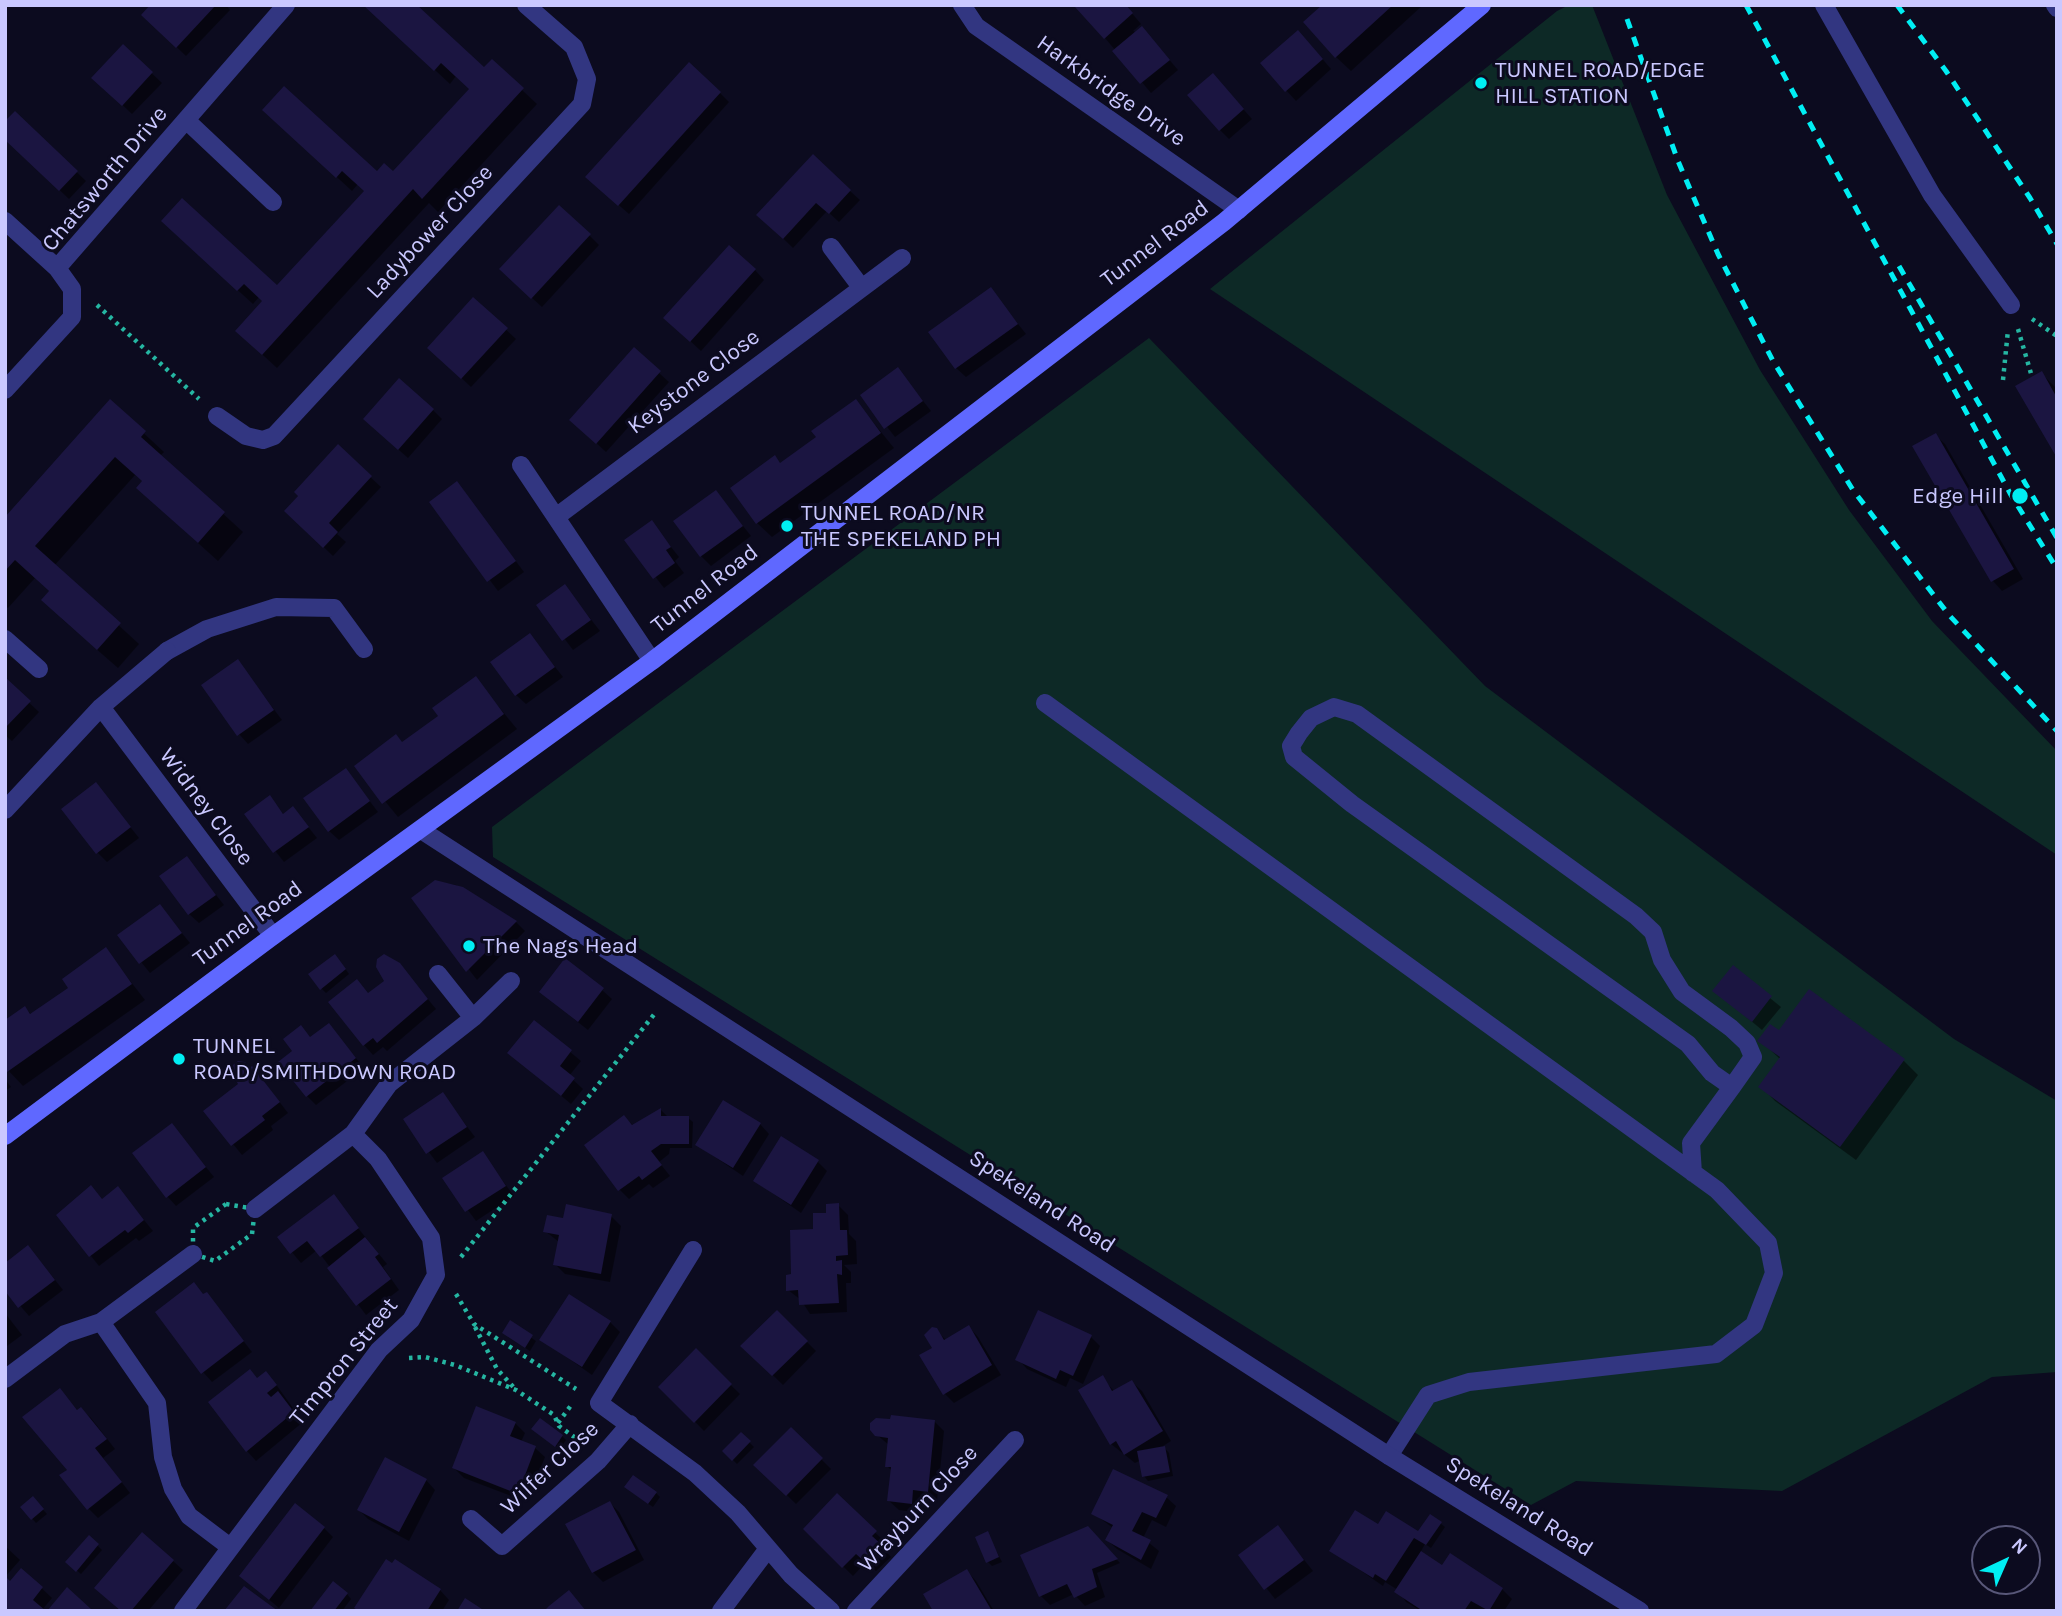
<!DOCTYPE html>
<style>
body{margin:0}
#map{position:relative;width:2062px;height:1616px;overflow:hidden;background:#0c0b1f;font-family:Karla,sans-serif}
canvas{display:block}
.frame{position:absolute;inset:0;border:7px solid #cac8ff;pointer-events:none}
.north{position:absolute;left:1971px;top:1525px;width:70px;height:70px;box-sizing:border-box;background:#0c0b1f;border:2px solid #585779;border-radius:50%;rotate:44deg;font-size:19px;font-weight:700;line-height:28px;text-align:center;color:#cac8ff}
.north::after{content:'';display:block;margin:auto;width:24px;height:32px;background:#00eef3;clip-path:polygon(50% 0,100% 100%,50% 72%,0 100%)}
</style>
<div id="map">
<canvas width="2062" height="1616"></canvas>
<div class="frame"></div>
<div class="north">N</div>
</div>
<script>
const g = document.querySelector('canvas').getContext('2d');
g.lineJoin = 'round';
function paint(path, color) { g.fillStyle = color; g.fill(path, 'evenodd'); }
const poly = rows => new Path2D(rows.map(r => 'M' + r).join(''));
function strokePath(path, color, width, dash) { g.strokeStyle = color; g.lineWidth = width; g.lineCap = dash ? 'butt' : 'round'; g.setLineDash(dash || []); g.stroke(path); }
function write(font, color, halo, rows, align = 'center') {
  g.font = font + ' Karla,sans-serif'; g.lineWidth = 6; g.setLineDash([]); g.textBaseline = 'middle'; g.strokeStyle = halo; g.fillStyle = color; for (const [text, x, y, turn = 0] of rows) {
    g.save(); g.translate(x, y); g.rotate((+turn || 0) * Math.PI / 180); g.textAlign = isNaN(turn) ? turn : align; if (halo) g.strokeText(text, 0, 0); g.fillText(text, 0, 0); g.restore();
  }
}
paint(poly([
 [1569,5,1592,5,1667,195,1760,370,1849,510,1932,621,2057,751,2057,855,1210,289,1557,11],
 [1149,338,1485,686,1954,1039,2057,1101,2057,1372,1992,1377,1782,1491,1576,1481,1531,1505,493,857,492,827]
]), '#0d2926');
paint(poly([
 [152,5,226,5,230,10,186,56,143,15],
 [365,5,484,70,492,62,537,104,438,212,429,203,277,368,252,345,264,302,259,297,253,304,177,235,278,288,366,191,358,184,352,191,279,124,377,173,393,173,471,89,456,76,450,84],
 [1125,5,1141,24,1133,31,1151,38,1178,70,1151,93,1105,38],
 [1325,5,1423,5,1351,71,1336,57],
 [1308,42,1331,69,1296,101,1262,64],
 [123,46,162,83,132,114,94,78],
 [1222,85,1252,119,1229,139,1220,130],
 [720,93,729,102,629,214,597,186],
 [15,113,86,181,69,199,5,138],
 [850,191,860,200,839,222,827,211,793,248,759,215],
 [589,235,599,245,542,307,511,279],
 [755,270,764,280,701,351,675,327],
 [991,290,1026,334,966,377,956,368],
 [473,299,516,339,471,387,439,357],
 [898,369,931,411,895,437,862,395],
 [659,373,669,382,606,452,581,429],
 [2042,374,2057,389,2057,455],
 [856,401,894,448,772,537,757,523,781,464,818,437],
 [110,402,164,452,160,456,243,532,218,561,158,507,144,482,135,475,54,566,139,644,118,668,62,619,50,592,35,578,8,608,5,606,5,519],
 [433,410,442,419,408,458,375,429],
 [1935,435,1945,444,2023,579,2002,591,1993,581,1915,447],
 [338,447,381,487,337,534,346,542,333,556,286,511],
 [457,483,524,572,498,591,431,502],
 [716,492,751,536,711,566,701,556],
 [651,522,679,557,675,561,684,573,664,588,627,540],
 [565,586,600,631,573,650,539,605],
 [530,635,563,677,526,704,516,695],
 [238,662,282,720,248,744,239,734],
 [475,678,517,729,398,817,356,766,403,743,440,716],
 [5,680,39,712,12,741,5,735],
 [346,770,378,812,339,840,329,831],
 [96,784,139,838,107,862,97,852],
 [270,798,284,815,293,808,317,838,284,862,246,814],
 [187,858,224,905,199,923,189,914],
 [435,881,456,885,516,922,525,931,477,980,414,898],
 [160,906,190,943,150,973,120,936],
 [106,950,145,1000,23,1086,5,1067,5,1022,25,1008,32,1015,70,988],
 [339,960,349,974,326,993,321,988],
 [399,964,436,1009,387,1051,383,1047,373,1055,364,1045,387,981],
 [1733,968,1781,1007,1762,1030,1715,991],
 [602,990,612,999,588,1030,551,1001],
 [1810,992,1904,1061,1918,1075,1856,1160,1775,1101,1761,1086,1781,1060,1760,1040,1779,1033],
 [534,1022,581,1061,569,1076,583,1089,571,1104,510,1053],
 [329,1025,364,1068,316,1105,307,1096,294,1051,301,1028,311,1038],
 [261,1078,288,1113,271,1126,273,1130,242,1155,206,1111],
 [5,1079,11,1087,5,1091],
 [443,1095,475,1137,437,1163,405,1120],
 [661,1110,668,1117,688,1118,693,1122,692,1148,670,1148,669,1154,659,1162,670,1176,653,1188,649,1184,629,1199,620,1190,624,1117,634,1126],
 [760,1124,769,1134,743,1176,697,1145],
 [172,1125,214,1177,176,1206,167,1196],
 [482,1153,514,1196,476,1221,444,1178],
 [817,1161,827,1171,801,1213,755,1181],
 [118,1188,153,1231,139,1241,136,1238,99,1266,59,1216,103,1200],
 [333,1197,387,1264,383,1267,399,1290,366,1315,317,1250,301,1263,280,1238],
 [838,1205,848,1215,849,1234,856,1241,857,1264,844,1265,851,1272,851,1283,846,1283,847,1312,810,1314,801,1300,788,1290,815,1231],
 [611,1216,621,1226,610,1282,565,1274,555,1264,559,1242,545,1231,565,1220],
 [37,1257,63,1290,29,1316,5,1288],
 [207,1294,252,1352,212,1382,203,1372],
 [777,1312,816,1351,783,1385,743,1346],
 [5,1313,22,1335,7,1346,5,1345],
 [610,1322,620,1332,592,1375,541,1339],
 [510,1323,536,1341,530,1351,508,1337],
 [969,1327,978,1337,1001,1375,954,1403,944,1393,934,1348,936,1330,947,1341],
 [1091,1337,1100,1346,1083,1384,1070,1378,1066,1387,1027,1369,1018,1359],
 [696,1351,740,1394,704,1431,661,1387],
 [1102,1378,1115,1392,1132,1382,1142,1391,1171,1441,1163,1446,1169,1453,1173,1476,1148,1481,1144,1476,1141,1460,1135,1463,1111,1444],
 [258,1380,275,1383,303,1422,256,1461,247,1451],
 [60,1390,78,1411,81,1409,91,1418,115,1449,103,1458,130,1493,98,1518,88,1508,70,1470],
 [934,1421,944,1431,937,1501,922,1499,921,1513,899,1510,889,1501,892,1471,887,1466,889,1445,871,1430],
 [515,1423,525,1433,521,1442,535,1448,545,1457,527,1502,464,1478,454,1468],
 [791,1429,831,1469,796,1504,756,1465],
 [538,1434,562,1436,566,1440,560,1449],
 [741,1434,754,1447,737,1464,724,1451],
 [426,1480,435,1490,409,1541,368,1519,359,1510],
 [630,1491,656,1493,660,1497,653,1507],
 [837,1496,885,1542,881,1546,891,1557,876,1571,866,1562,853,1576,805,1529],
 [1166,1497,1176,1506,1166,1527,1152,1520,1143,1538,1159,1551,1151,1569,1117,1549,1107,1540,1113,1528,1093,1513],
 [37,1503,47,1514,36,1523,22,1507],
 [610,1503,619,1512,644,1560,603,1582,593,1572],
 [1440,1523,1445,1527,1431,1548,1425,1544,1420,1553,1443,1567,1502,1589,1512,1599,1504,1611,1421,1611,1406,1602,1398,1590,1385,1582,1383,1586,1331,1550,1379,1526,1417,1533],
 [1278,1527,1313,1571,1275,1599,1240,1555],
 [324,1528,333,1537,279,1608,241,1576],
 [1087,1528,1120,1563,1097,1573,1105,1597,1085,1606,1074,1594,1050,1605,1041,1596],
 [987,1533,1002,1562,992,1566,988,1562],
 [89,1537,102,1550,81,1574,67,1562],
 [5,1546,20,1560,5,1577],
 [173,1561,183,1570,148,1611,121,1611],
 [967,1571,976,1581,994,1611,935,1611],
 [32,1579,52,1598,42,1610,10,1583],
 [440,1590,449,1600,442,1611,359,1611],
 [347,1594,351,1599,342,1611,313,1611]
]), '#0007');
paint(poly([
 [150,5,216,5,176,48,141,15],
 [363,5,417,5,484,67,492,59,524,88,422,199,413,189,262,355,235,331,262,301,244,284,237,291,161,221,182,198,277,285,364,191,342,171,336,178,262,110,284,86,377,171,384,163,393,171,469,89,441,63,434,71],
 [1077,5,1126,5,1133,13,1104,39,1075,7],
 [1322,5,1393,5,1335,58,1303,22],
 [1142,26,1170,60,1140,84,1112,51],
 [1298,30,1323,59,1285,92,1260,63],
 [123,44,153,72,122,106,91,78],
 [689,62,721,92,618,206,585,177],
 [1213,73,1244,109,1219,131,1187,95],
 [15,111,78,171,59,191,5,140,5,121],
 [813,154,851,190,829,214,816,203,783,239,756,215],
 [559,205,591,234,531,299,499,269],
 [729,245,756,269,690,342,663,318],
 [991,287,1018,324,955,369,928,332],
 [473,297,508,328,461,379,427,348],
 [634,347,661,371,596,444,569,420],
 [898,367,923,401,884,429,860,395],
 [2042,371,2057,398,2057,458,2015,386],
 [399,378,434,409,398,450,363,419],
 [110,399,146,431,141,437,225,512,198,543,136,488,142,481,115,457,35,546,121,623,97,650,41,600,49,591,15,560,5,571,5,517],
 [856,399,881,433,756,524,730,488,775,455,780,463,816,437,811,431],
 [1936,433,2014,569,1991,582,1912,446],
 [338,444,372,476,329,523,338,532,323,548,284,511,298,496,294,492],
 [457,481,516,561,487,582,429,502],
 [716,490,743,526,700,557,673,521],
 [652,520,671,547,666,550,675,563,653,579,624,540],
 [565,584,591,620,562,641,536,605],
 [530,633,555,667,515,696,490,662],
 [238,659,274,710,237,736,201,685],
 [476,676,504,714,382,804,354,766,396,734,402,742,438,716,432,708],
 [5,677,31,701,5,728],
 [346,768,370,801,328,832,303,798],
 [96,782,131,827,96,854,61,809],
 [270,795,283,814,293,806,309,827,273,853,244,814],
 [187,856,216,895,188,915,159,876],
 [435,880,463,887,517,921,466,972,411,898],
 [160,904,182,933,139,964,117,935],
 [106,947,132,984,7,1072,5,1020,25,1006,30,1014,68,988,62,979],
 [335,954,346,969,320,990,308,974],
 [384,954,400,963,428,999,377,1043,373,1038,363,1046,328,1002,357,979,368,993,384,981,376,967,377,959],
 [565,958,604,988,578,1022,539,992],
 [1733,965,1772,996,1752,1022,1712,991],
 [1809,989,1905,1059,1840,1147,1758,1087,1780,1057,1757,1041,1770,1024,1779,1030],
 [534,1020,572,1050,560,1066,575,1078,561,1096,507,1053],
 [329,1023,356,1058,306,1097,278,1062,292,1051,283,1039,301,1025,310,1037],
 [238,1061,245,1062,250,1068,252,1066,280,1102,262,1116,265,1120,231,1146,203,1111,238,1084,232,1073,233,1065],
 [443,1092,467,1127,426,1154,403,1119],
 [723,1100,761,1123,733,1168,695,1145],
 [661,1108,661,1116,689,1116,689,1144,661,1144,651,1151,662,1165,642,1180,639,1176,618,1191,584,1145,624,1115,632,1125],
 [172,1123,206,1167,166,1198,132,1153],
 [781,1136,819,1160,791,1205,753,1181],
 [483,1151,506,1186,465,1212,442,1178],
 [91,1185,102,1199,118,1186,144,1220,128,1233,125,1230,89,1257,56,1215],
 [334,1194,359,1228,320,1257,307,1241,290,1254,277,1237],
 [839,1203,840,1230,847,1230,848,1255,836,1256,836,1261,842,1260,842,1275,837,1274,839,1303,799,1305,798,1290,786,1291,786,1275,791,1274,790,1230,813,1229,813,1213,826,1213,826,1204],
 [566,1204,612,1214,601,1274,553,1265,559,1235,543,1232,547,1215,563,1218],
 [365,1237,379,1254,375,1257,391,1279,356,1306,327,1268],
 [28,1245,55,1280,18,1308,5,1291,5,1263],
 [194,1282,203,1294,207,1292,244,1341,201,1374,155,1312],
 [569,1294,611,1321,582,1367,539,1340],
 [777,1310,808,1341,772,1376,740,1346],
 [1038,1310,1092,1335,1073,1376,1060,1370,1056,1379,1015,1360],
 [510,1320,533,1335,525,1348,502,1333],
 [969,1325,992,1365,943,1395,919,1355,932,1348,924,1335,932,1327,937,1328,944,1340],
 [696,1348,732,1384,694,1423,658,1387],
 [250,1369,257,1378,266,1371,277,1385,267,1393,271,1397,278,1391,294,1412,246,1452,208,1402],
 [1103,1375,1112,1391,1132,1380,1163,1431,1124,1455,1116,1441,1110,1445,1078,1390],
 [60,1388,77,1410,81,1407,107,1439,95,1448,122,1482,87,1510,59,1475,67,1470,22,1417],
 [476,1406,516,1422,510,1436,536,1446,518,1494,452,1468],
 [891,1415,935,1420,928,1492,913,1490,912,1504,887,1501,891,1467,885,1467,888,1438,875,1436,870,1430,870,1423,876,1418,890,1419],
 [540,1418,563,1435,555,1447,531,1429],
 [791,1427,823,1458,786,1496,753,1465],
 [741,1432,751,1441,732,1461,722,1451],
 [1165,1446,1170,1472,1142,1477,1137,1451],
 [385,1457,427,1479,399,1532,357,1510],
 [1113,1469,1168,1495,1156,1518,1142,1512,1132,1531,1151,1540,1141,1560,1105,1540,1113,1525,1091,1514],
 [633,1475,657,1492,648,1504,624,1487],
 [837,1493,877,1531,872,1536,883,1546,866,1563,856,1554,842,1568,803,1529],
 [33,1496,44,1509,31,1520,20,1507],
 [610,1501,636,1550,592,1573,565,1524],
 [295,1503,325,1527,269,1600,239,1576],
 [1355,1510,1378,1524,1386,1511,1418,1531,1430,1514,1442,1522,1426,1545,1414,1538,1386,1581,1375,1574,1373,1578,1329,1551],
 [1278,1525,1304,1560,1264,1590,1238,1555],
 [1088,1526,1118,1559,1092,1569,1097,1587,1074,1598,1067,1584,1039,1597,1020,1555],
 [988,1531,999,1557,986,1563,975,1537],
 [142,1532,174,1560,131,1611,121,1611,94,1588],
 [89,1535,99,1544,76,1572,65,1562],
 [1421,1551,1442,1565,1450,1553,1503,1588,1489,1611,1471,1601,1464,1611,1423,1611,1394,1592],
 [386,1559,392,1563,395,1559,441,1589,427,1611,359,1611,354,1608],
 [21,1568,43,1587,33,1600,46,1611,5,1611,5,1576,10,1581],
 [967,1569,992,1611,933,1611,923,1594],
 [333,1581,348,1593,334,1611,310,1611],
 [244,1586,278,1611,224,1611],
 [67,1587,91,1609,89,1611,47,1611],
 [569,1590,586,1611,544,1611,549,1606],
 [465,1598,485,1611,457,1611]
]), '#1b1541');
strokePath(poly([
 [97,305,199,399],
 [2032,319,2057,336],
 [2018,329,2032,377],
 [2003,380,2008,330],
 [226,1204,255,1209,252,1234,215,1261,193,1254,193,1228,226,1204],
 [461,1257,656,1012],
 [456,1294,474,1324,576,1389],
 [475,1327,497,1369,516,1390],
 [409,1358,425,1357,455,1365,516,1390,554,1415,559,1426,581,1442],
 [558,1423,572,1404]
]), '#25b6a2', 4.5, [3.5, 5]);
strokePath(poly([
 [1824,5,1932,195,2011,305],
 [2055,5,2057,8],
 [167,651,207,629,276,607,334,608,364,649],
 [1045,703,1717,1190,1768,1243,1774,1273,1754,1325,1716,1354,1469,1382,1428,1395,1389,1456],
 [1693,1173,1691,1143,1732,1087,1753,1057,1747,1043,1731,1028,1682,992,1662,960,1653,932,1636,916,1357,714,1334,707,1311,718,1299,733,1291,746,1294,757,1352,804,1688,1044,1712,1073,1732,1087]
]), '#323681', 18);
strokePath(poly([
 [962,5,976,26,1239,210],
 [186,120,273,202],
 [5,221,57,268,72,289,72,317,5,390],
 [831,247,861,287],
 [57,268,286,5],
 [217,416,246,436,263,440,274,436,582,104,587,79,574,47,526,5],
 [521,465,652,661],
 [556,517,902,258],
 [5,639,39,669],
 [167,651,101,707,273,936],
 [5,810,101,707],
 [421,830,1389,1456,1640,1611],
 [438,974,473,1018],
 [255,1209,353,1134,389,1084,473,1018,511,981],
 [693,1250,599,1403,695,1473,738,1513,791,1575,831,1611],
 [101,1322,157,1403,163,1457,173,1489,189,1516,230,1547],
 [5,1379,65,1334,101,1322,193,1254],
 [471,1519,502,1546,598,1461,630,1424],
 [183,1611,379,1350,411,1320,436,1275,431,1238,378,1159,353,1134],
 [721,1611,767,1550],
 [856,1611,1015,1440]
]), '#323681', 18);
strokePath(poly([
 [5,1136,273,936,652,661,1224,222,1482,5]
]), '#5f68ff', 18);
strokePath(poly([
 [1746,5,2011,495,2057,569],
 [1897,5,1946,71,2030,198,2057,244],
 [1627,19,1678,161,1718,254,1773,361,1853,490,1949,615,2057,731],
 [1899,266,2057,538]
]), '#00eef3', 5, [10, 9]);
for (const [x, y, r, color] of [
 [1481,83,7,"#00eef3"],
 [2020,496,9,"#00eef3"],
 [787,526,7,"#00eef3"],
 [469,946,7,"#00eef3"],
 [179,1059,7,"#00eef3"]
]) { const dot = new Path2D(); dot.arc(x, y, r, 0, 2 * Math.PI); g.fillStyle = color; g.fill(dot); strokePath(dot, '#0c0b1f', 2.5); }
write('23px', '#cac8ff', '#0c0b1f', [
 ["TUNNEL ROAD/EDGE",1495,70],
 ["HILL STATION",1495,96],
 ["Edge Hill",2004,496,"right"],
 ["TUNNEL ROAD/NR",801,513],
 ["THE SPEKELAND PH",801,539],
 ["The Nags Head",483,946],
 ["TUNNEL",193,1046],
 ["ROAD/SMITHDOWN ROAD",193,1072]
], 'left');
write('23px', '#cac8ff', '#0c0b1f', [
 ["Harkbridge Drive",1111,91,35],
 ["Chatsworth Drive",105,179,-50],
 ["Ladybower Close",430,232,-47],
 ["Tunnel Road",1155,244,-37],
 ["Keystone Close",694,382,-37],
 ["Tunnel Road",705,589,-38],
 ["Widney Close",206,807,53],
 ["Tunnel Road",248,924,-36],
 ["Spekeland Road",1042,1202,33],
 ["Timpron Street",344,1362,-51],
 ["Wilfer Close",550,1468,-43],
 ["Spekeland Road",1519,1507,32],
 ["Wrayburn Close",918,1509,-47]
]);
</script>
